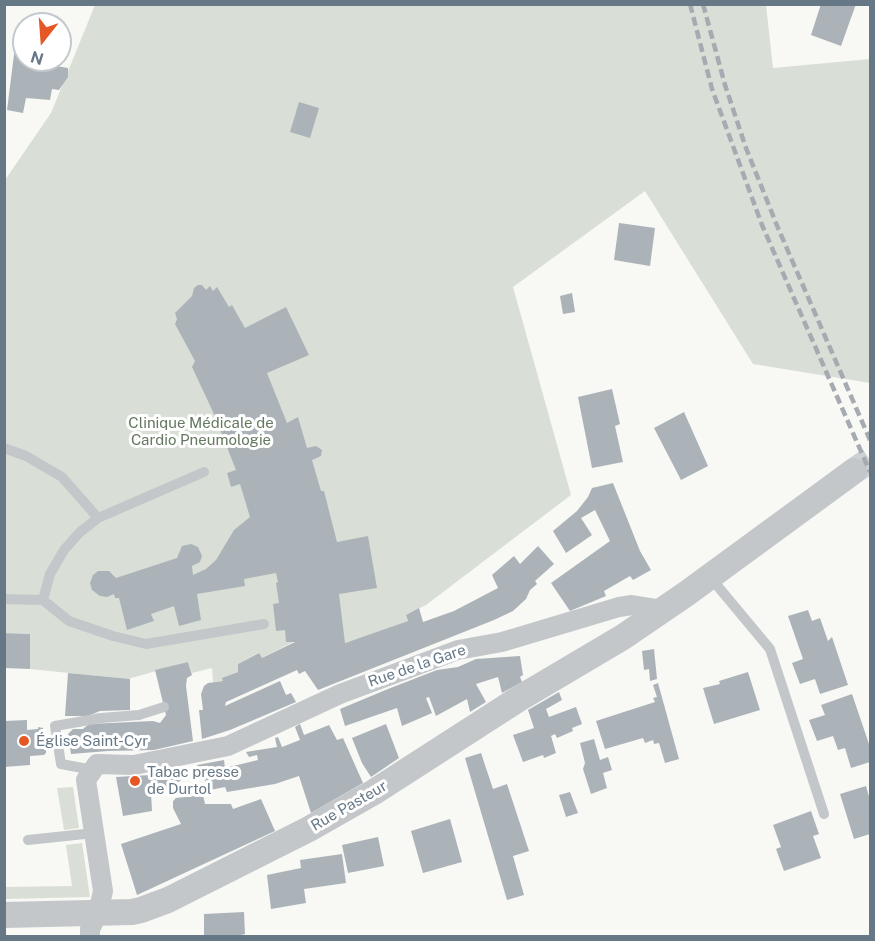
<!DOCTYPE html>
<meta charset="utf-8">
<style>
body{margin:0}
#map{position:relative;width:875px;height:941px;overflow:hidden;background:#f8f8f5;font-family:"Public Sans",sans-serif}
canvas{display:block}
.frame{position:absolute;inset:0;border:6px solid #667786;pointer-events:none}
.north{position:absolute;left:12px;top:12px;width:60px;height:60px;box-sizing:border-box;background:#fff;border:2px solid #c2c9cf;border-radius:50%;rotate:197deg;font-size:16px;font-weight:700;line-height:24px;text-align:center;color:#667786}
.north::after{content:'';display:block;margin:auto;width:21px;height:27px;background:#e65726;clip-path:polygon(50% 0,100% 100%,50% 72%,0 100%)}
</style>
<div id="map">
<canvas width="875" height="941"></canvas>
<div class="frame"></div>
<div class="north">N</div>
</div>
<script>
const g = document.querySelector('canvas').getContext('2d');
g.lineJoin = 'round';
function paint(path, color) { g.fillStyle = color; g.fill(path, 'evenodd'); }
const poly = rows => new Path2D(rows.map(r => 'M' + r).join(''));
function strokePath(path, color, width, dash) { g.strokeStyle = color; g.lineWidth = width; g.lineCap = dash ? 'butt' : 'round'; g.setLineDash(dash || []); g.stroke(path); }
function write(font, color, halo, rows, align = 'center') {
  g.font = font + ' "Public Sans",sans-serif'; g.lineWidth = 6; g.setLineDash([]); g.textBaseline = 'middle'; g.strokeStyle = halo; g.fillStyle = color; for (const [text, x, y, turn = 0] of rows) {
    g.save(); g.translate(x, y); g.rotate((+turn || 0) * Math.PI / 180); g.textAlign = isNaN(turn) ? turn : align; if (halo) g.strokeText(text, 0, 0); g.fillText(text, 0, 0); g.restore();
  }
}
paint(poly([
 [95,5,766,5,773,68,870,59,870,383,753,364,645,191,513,287,571,495,426,605,406,615,408,621,363,637,338,645,297,640,262,658,258,653,238,664,238,672,223,678,223,681,213,682,212,668,192,673,188,662,128,679,30,669,30,634,5,633,5,180,51,113],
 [73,787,79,828,64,830,57,788],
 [82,843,90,897,5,899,5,887,72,886,66,845]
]), '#d9dfd6');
paint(poly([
 [821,4,856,4,841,46,811,35],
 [15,47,24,50,24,60,52,60,51,65,68,68,68,77,59,90,52,89,50,100,26,98,23,113,7,110],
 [299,102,319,108,310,138,290,132],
 [619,223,655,228,650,266,614,260],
 [198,285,202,285,206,290,210,286,213,291,217,287,229,307,232,305,245,328,286,307,309,355,267,373,287,423,298,417,307,448,316,446,322,450,321,456,312,460,321,491,324,491,337,542,368,536,377,588,339,594,345,643,408,621,406,615,419,608,423,622,454,611,498,588,492,575,514,556,520,564,538,546,554,564,535,581,537,584,530,590,526,599,513,611,494,620,318,690,305,671,299,674,297,670,226,702,225,706,280,681,286,695,291,693,296,702,230,730,202,739,199,710,203,710,201,694,204,686,208,683,223,681,222,678,238,672,238,664,259,653,262,658,295,642,286,642,285,630,276,631,273,604,279,603,276,583,278,582,276,573,244,579,245,586,197,594,201,620,179,626,174,606,151,614,154,621,127,630,119,598,115,598,114,594,107,597,100,596,92,590,90,583,93,575,98,571,109,571,116,578,177,558,182,546,191,544,198,547,202,556,200,562,192,566,193,575,206,569,216,560,234,530,250,517,240,484,231,487,227,473,236,470,214,414,192,367,195,361,175,324,177,319,175,313,192,296,194,288],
 [572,293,575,312,563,314,560,296],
 [612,389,620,424,615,426,623,462,592,468,578,397],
 [684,412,708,466,681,480,654,428],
 [613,483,640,551,651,570,633,580,630,576,604,591,606,596,570,611,551,583,610,541,595,510,581,518,592,535,566,553,553,531,577,511,588,497,592,488],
 [808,610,812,621,820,618,828,641,832,637,848,685,820,694,815,679,800,684,792,663,803,659,788,616],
 [4,633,30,634,30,669,4,668],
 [654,649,657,679,650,681,649,669,644,670,642,651],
 [520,656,523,675,520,677,522,682,502,693,498,677,476,684,486,702,470,712,467,699,436,716,429,697,426,698,432,713,402,726,397,708,345,726,340,709,388,689,437,670,458,667,476,659],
 [188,662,192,675,187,678,186,686,193,741,154,750,108,751,71,754,68,734,73,729,83,729,89,724,153,721,160,723,166,715,155,670],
 [748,672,760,710,714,724,703,688,720,684,719,681],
 [68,673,130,679,130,710,100,711,88,716,65,716],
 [658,683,679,759,665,763,659,743,654,744,653,740,645,743,643,738,605,749,596,721,655,702,653,698,657,697,653,685],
 [559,692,562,700,546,709,549,717,576,707,582,724,572,728,573,731,557,738,555,734,551,736,556,753,544,758,543,755,523,762,513,735,534,728,528,710],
 [852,694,870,747,870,762,851,768,845,748,838,750,833,736,817,741,809,720,825,715,821,705],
 [27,720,27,730,38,729,38,727,43,728,44,750,46,750,46,753,44,755,30,756,30,765,4,767,5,721],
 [300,724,304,735,329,725,337,740,343,738,363,783,311,813,299,776,275,784,227,792,225,787,210,790,197,765,224,760,225,768,258,760,257,755,249,757,246,752,277,747,275,738,278,737,282,747,300,740,295,727],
 [386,724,399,758,371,777,362,763,352,738],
 [594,739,600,760,608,757,612,770,603,773,607,788,591,794,583,769,585,763,580,743],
 [481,753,493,789,507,784,529,851,513,856,524,895,507,900,465,758],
 [181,768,183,778,168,792,151,793,152,811,123,816,116,777,151,775],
 [866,786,870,800,870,834,854,839,840,794],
 [570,792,578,813,566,817,559,795],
 [203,795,205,804,231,804,233,809,261,799,275,831,137,895,121,844,181,824,173,808,173,801,176,798],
 [811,811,819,834,813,836,821,858,784,871,776,849,781,847,773,825],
 [450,819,462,862,423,873,411,831],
 [378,837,384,866,348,873,342,845],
 [342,854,346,883,304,889,306,903,271,909,267,875,301,868,300,860],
 [244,912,245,934,241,935,241,936,204,936,204,914]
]), '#abb3b9');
strokePath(poly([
 [854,471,870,460]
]), '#ccd1d4', 26, [26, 13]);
strokePath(poly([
 [4,448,26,456,62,477,98,518],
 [710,577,770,649,824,814],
 [4,599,43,600,69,621,113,636,146,644,264,624],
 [43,600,50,574,64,550,80,532,98,518,204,472],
 [93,770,61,764,55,726,101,718,139,715,164,707],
 [28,840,94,833]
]), '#c3c7ca', 10);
strokePath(poly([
 [90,936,90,929,98,913,103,891,86,780,97,764,134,765,228,746,340,694,458,650,502,642,619,607,632,605,663,610]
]), '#c3c7ca', 20);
strokePath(poly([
 [4,915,132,912,141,910,168,900,309,829,374,792,520,698,623,637,686,594,854,471]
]), '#c3c7ca', 26);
strokePath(poly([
 [690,4,712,89,762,225,870,472],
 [703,4,725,85,746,148,778,228,870,440]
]), '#a5abb1', 4.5, [9, 4.5]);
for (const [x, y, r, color] of [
 [24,741,6,"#e65726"],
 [135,781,6,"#e65726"]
]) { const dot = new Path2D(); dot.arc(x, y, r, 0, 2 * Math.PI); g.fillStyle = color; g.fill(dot); strokePath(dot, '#fff', 2); }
write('15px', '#657861', '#fff', [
 ["Clinique Médicale de",201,423],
 ["Cardio Pneumologie",201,440]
]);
write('15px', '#667786', '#fff', [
 ["Rue de la Gare",417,666,-19],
 ["Rue Pasteur",349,806,-30]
]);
write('15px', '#667786', '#fff', [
 ["Église Saint-Cyr",36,741],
 ["Tabac presse",147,772],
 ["de Durtol",147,789]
], 'left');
</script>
